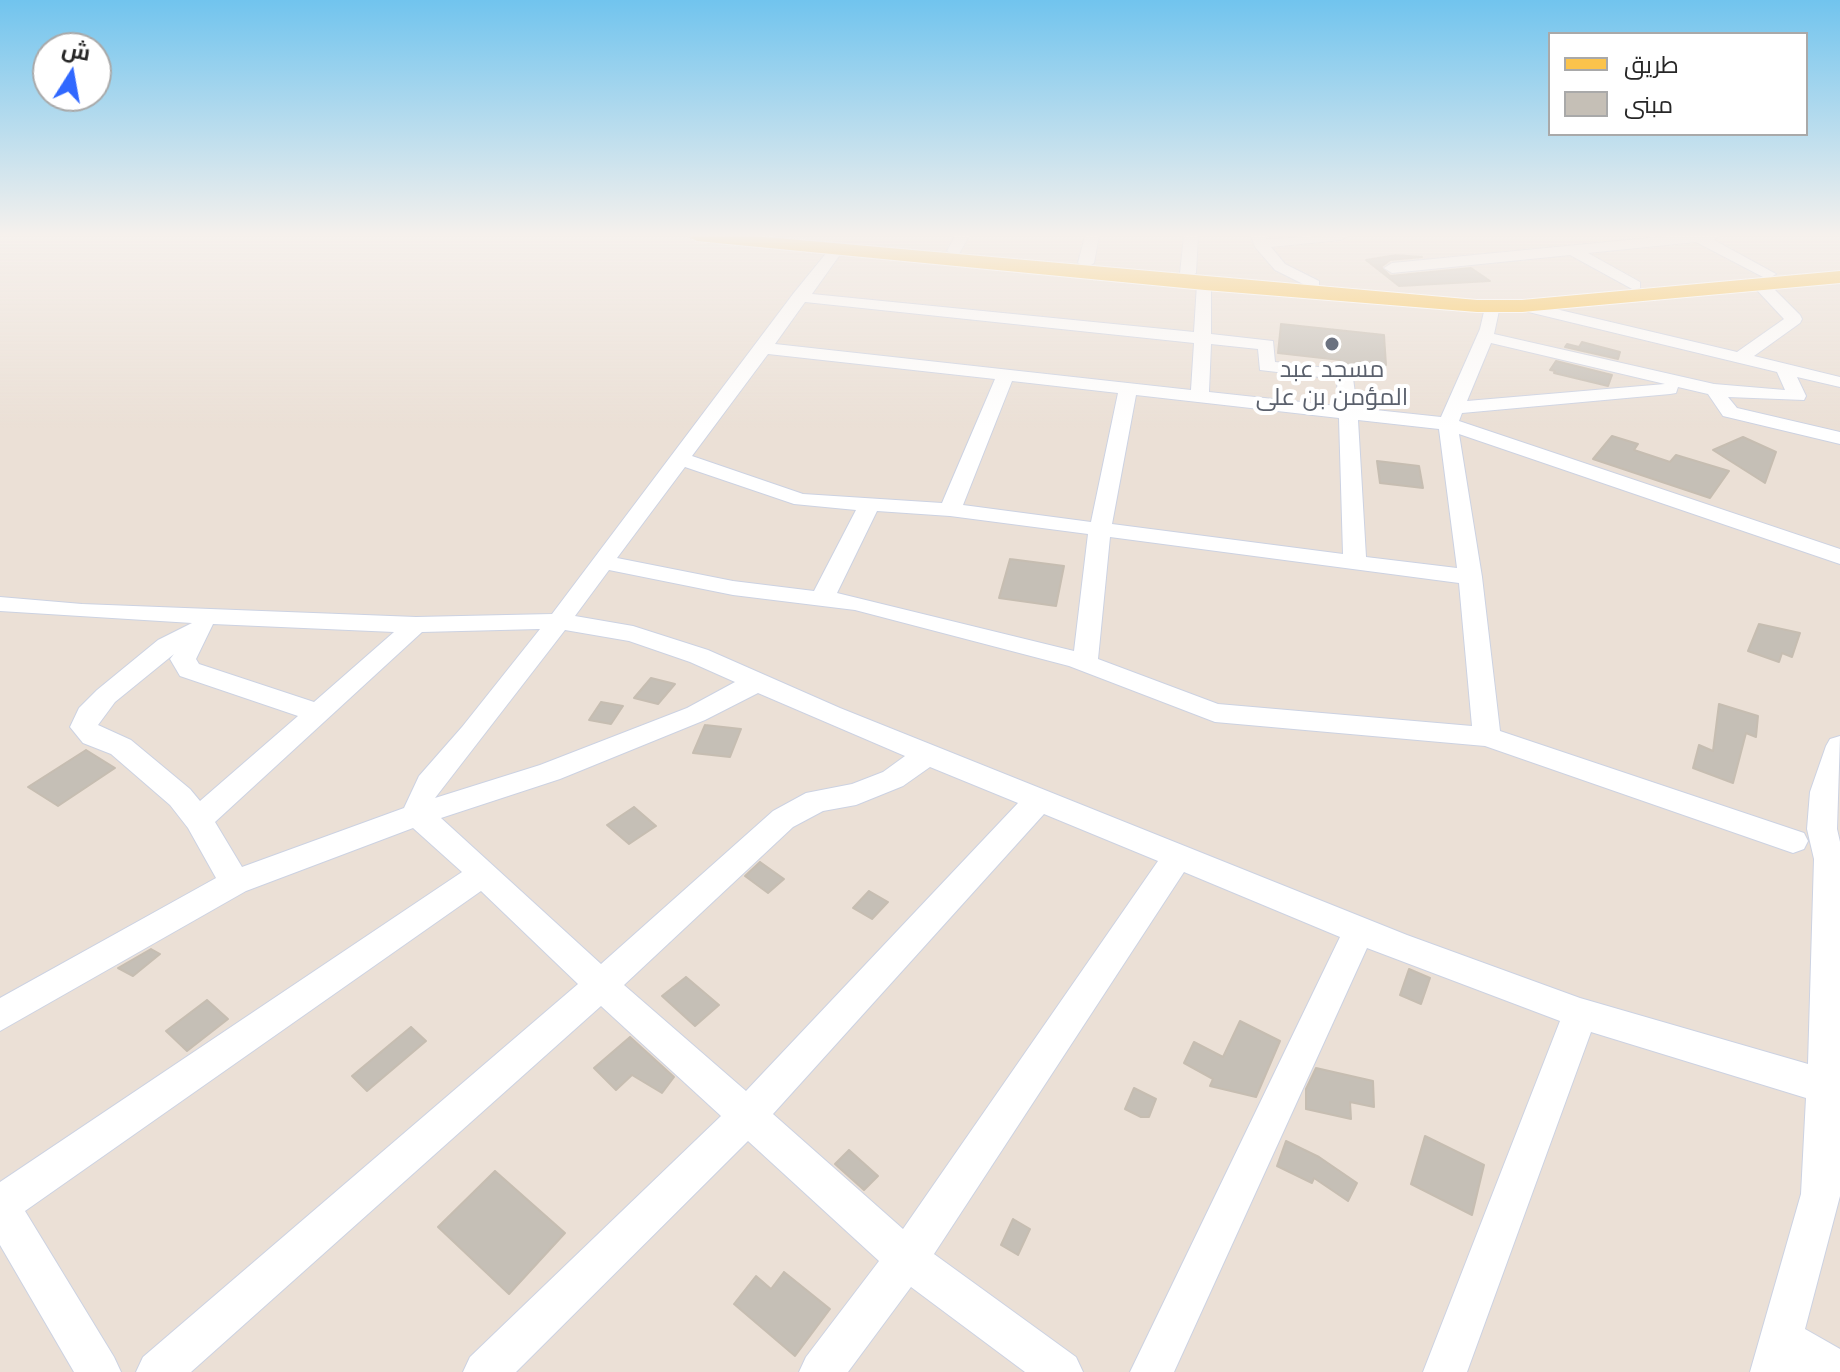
<!DOCTYPE html>
<meta charset="utf-8">
<style>
body{margin:0}
#map{position:relative;width:1840px;height:1372px;overflow:hidden;background:#ebe0d6;font-family:Jost,Cairo,sans-serif}
canvas{display:block}
.legend{position:absolute;left:1548px;top:32px;width:260px;height:104px;box-sizing:border-box;background:#fff;border:2px solid #a9a9a9;margin:0;padding:10px 14px;list-style:none;font-size:24px;color:#272727}
.legend li{display:flex;align-items:center;gap:16px;height:40px}
.legend b{width:40px;border:2px solid #a9a9a9}
.north{position:absolute;left:32px;top:32px;width:80px;height:80px;box-sizing:border-box;background:#fff;border:2px solid #a9a9a9;border-radius:50%;rotate:11deg;font-size:22px;font-weight:700;line-height:32px;text-align:center;color:#272727}
.north::after{content:'';display:block;margin:auto;width:28px;height:36px;background:#3068ff;clip-path:polygon(50% 0,100% 100%,50% 72%,0 100%)}
</style>
<div id="map">
<canvas width="1840" height="1372"></canvas>
<ul class="legend">
<li><b style="height:10px;background:#fbc34b"></b>طريق</li>
<li><b style="height:22px;background:#c5bfb6"></b>مبنى</li>
</ul>
<div class="north">ش</div>
</div>
<script>
const g = document.querySelector('canvas').getContext('2d');
g.lineJoin = 'round';
function paint(path, color) { g.fillStyle = color; g.fill(path, 'evenodd'); }
const poly = rows => new Path2D(rows.map(r => 'M' + r).join(''));
function strokePath(path, color, width, dash) { g.strokeStyle = color; g.lineWidth = width; g.lineCap = dash ? 'butt' : 'round'; g.setLineDash(dash || []); g.stroke(path); }
function write(font, color, halo, rows, align = 'center') {
  g.font = font + ' Jost,Cairo,sans-serif'; g.lineWidth = 8; g.setLineDash([]); g.textBaseline = 'middle'; g.strokeStyle = halo; g.fillStyle = color; for (const [text, x, y, turn = 0] of rows) {
    g.save(); g.translate(x, y); g.rotate((+turn || 0) * Math.PI / 180); g.textAlign = isNaN(turn) ? turn : align; if (halo) g.strokeText(text, 0, 0); g.fillText(text, 0, 0); g.restore();
  }
}
const building = poly([
 [1396,255,1422,257,1390,260,1381,267,1390,276,1471,268,1490,281,1399,286,1366,260,1396,255],
 [1281,324,1384,335,1386,365,1379,365,1381,376,1355,373,1352,368,1340,367,1340,360,1278,353,1281,324],
 [1582,342,1620,352,1618,359,1565,347,1567,344,1579,347,1582,342],
 [1556,361,1612,375,1608,386,1554,373,1555,371,1550,370,1556,361],
 [1612,436,1638,444,1634,450,1670,462,1676,455,1729,471,1710,498,1593,459,1612,436],
 [1743,437,1776,452,1765,483,1713,450,1743,437],
 [1377,461,1419,466,1423,488,1380,483,1377,461],
 [1010,559,1064,566,1056,606,999,598,1010,559],
 [1759,624,1800,633,1792,657,1782,653,1779,662,1748,651,1759,624],
 [651,678,675,684,658,704,634,698,651,678],
 [601,702,623,706,611,724,589,720,601,702],
 [1719,704,1758,716,1756,737,1746,733,1733,783,1693,768,1699,745,1713,751,1719,704],
 [705,725,741,729,730,757,693,753,705,725],
 [86,750,115,768,58,806,28,787,86,750],
 [634,807,656,826,629,844,607,825,634,807],
 [760,862,784,879,768,893,745,876,760,862],
 [869,891,888,902,872,919,853,908,869,891],
 [151,949,160,954,133,976,118,968,151,949],
 [1409,969,1430,978,1421,1004,1400,995,1409,969],
 [686,977,719,1005,695,1026,662,996,686,977],
 [207,1000,228,1019,187,1051,166,1031,207,1000],
 [1240,1021,1280,1041,1256,1097,1210,1086,1213,1079,1184,1063,1194,1042,1223,1057,1240,1021],
 [411,1027,426,1041,367,1091,352,1076,411,1027],
 [630,1037,674,1077,662,1093,632,1075,616,1090,594,1068,630,1037],
 [1316,1068,1373,1081,1374,1107,1350,1102,1351,1119,1306,1109,1306,1089,1316,1068],
 [1134,1088,1156,1099,1149,1117,1141,1117,1125,1109,1134,1088],
 [1425,1136,1484,1165,1472,1215,1411,1184,1425,1136],
 [1286,1141,1319,1157,1357,1183,1348,1201,1314,1178,1312,1183,1277,1166,1286,1141],
 [849,1150,878,1176,864,1190,835,1164,849,1150],
 [495,1171,565,1233,509,1294,438,1227,495,1171],
 [1013,1219,1030,1229,1018,1255,1001,1245,1013,1219],
 [784,1272,830,1309,795,1356,734,1304,756,1276,771,1289,784,1272]
]);
paint(building, '#c5bfb6');
strokePath(building, '#c6bdb1', 2);
const minor = poly([
 [955,236,969,236,959,254,954,255,947,251,955,236],
 [1085,236,1099,236,1094,263,1086,268,1078,263,1085,236],
 [1184,236,1198,236,1196,273,1188,278,1180,273,1184,236],
 [1251,236,1265,236,1266,239,1348,236,1341,240,1271,247,1285,264,1319,281,1319,287,1313,289,1275,270,1255,247,1251,236],
 [1669,236,1719,236,1714,240,1776,274,1768,279,1763,277,1696,242,1588,253,1640,282,1640,288,1634,290,1570,255,1392,273,1384,268,1392,263,1669,236],
 [837,245,844,249,812,294,1194,332,1197,284,1205,279,1211,281,1211,334,1273,341,1275,362,1352,371,1357,408,1441,417,1480,329,1486,303,1498,303,1500,306,1494,334,1714,384,1785,390,1777,372,1516,309,1514,306,1522,301,1737,352,1784,319,1754,287,1754,281,1766,281,1800,315,1802,319,1800,323,1754,356,1840,377,1840,387,1797,377,1806,396,1804,400,1728,397,1737,408,1840,432,1840,444,1723,416,1708,394,1678,387,1676,393,1670,394,1462,413,1459,421,1840,549,1840,564,1459,434,1482,577,1500,731,1804,833,1808,841,1804,849,1793,853,1485,746,1215,722,1069,666,855,610,733,595,609,570,575,616,633,626,708,650,840,708,1407,935,1580,998,1808,1064,1814,859,1807,829,1810,792,1826,746,1830,739,1840,736,1837,829,1840,842,1840,1196,1805,1329,1840,1349,1840,1372,1750,1372,1801,1194,1806,1098,1591,1032,1467,1372,1423,1372,1560,1021,1367,948,1174,1372,1130,1372,1340,937,1184,872,934,1254,1076,1357,1083,1372,1025,1372,911,1287,848,1372,799,1372,806,1357,879,1261,748,1141,516,1372,463,1372,470,1357,721,1116,601,1006,191,1372,136,1372,143,1357,578,984,481,891,25,1211,114,1357,121,1372,74,1372,0,1245,0,1182,462,872,413,828,246,891,0,1031,0,998,216,878,188,828,170,805,111,754,83,743,70,727,79,708,97,690,158,640,192,623,0,611,0,597,82,604,416,617,552,614,793,294,832,246,837,245],
 [805,302,1194,343,1191,390,775,344,805,302],
 [1491,343,1665,384,1467,401,1491,343],
 [1211,344,1258,349,1260,370,1337,379,1338,406,1209,392,1211,344],
 [768,354,995,379,942,503,803,494,692,456,768,354],
 [1012,381,1118,393,1091,522,963,505,1012,381],
 [1136,395,1339,418,1343,554,1112,524,1136,395],
 [1358,420,1439,429,1457,568,1366,557,1358,420],
 [685,467,794,504,856,510,814,591,733,581,617,558,685,467],
 [877,511,950,516,1088,534,1074,651,837,593,877,511],
 [1110,537,1459,583,1472,726,1218,704,1098,659,1110,537],
 [213,624,394,632,314,702,199,664,196,659,213,624],
 [540,629,462,727,419,776,404,808,242,867,215,822,422,632,540,629],
 [565,630,629,641,690,662,735,682,687,708,540,765,435,798,565,630],
 [174,654,170,659,180,676,298,716,200,801,190,789,131,740,98,725,115,702,174,654],
 [758,693,905,756,883,772,852,784,806,793,773,811,601,964,441,818,560,779,705,720,758,693],
 [930,767,1018,803,746,1091,624,985,793,827,823,811,856,805,903,786,930,767],
 [1044,814,1158,861,903,1229,773,1114,1044,814]
]);
const major = poly([
 [688,236,754,236,1477,300,1522,300,1840,271,1840,283,1522,312,1477,312,1205,290,697,241,688,236]
]);
strokePath(minor, '#ccd2e2', 2);
strokePath(major, '#fff', 2);
paint(minor, '#fff');
paint(major, '#fbc34b');
const sky = g.createLinearGradient(0, 0, 0, 428);
sky.addColorStop(0, '#71c4ee');
sky.addColorStop(0.55, '#f6f1ed');
sky.addColorStop(1, '#f6f1ed00');
g.fillStyle = sky;
g.fillRect(0, 0, 1840, 428);
for (const [x, y, r, color] of [
 [1332,344,8,"#6b7280"]
]) { const dot = new Path2D(); dot.arc(x, y, r, 0, 2 * Math.PI); g.fillStyle = color; g.fill(dot); strokePath(dot, '#fff', 3); }
write('24px', '#5b616d', '#fff', [
 ["مسجد عبد",1332,371],
 ["المؤمن بن على",1332,399]
]);
</script>
